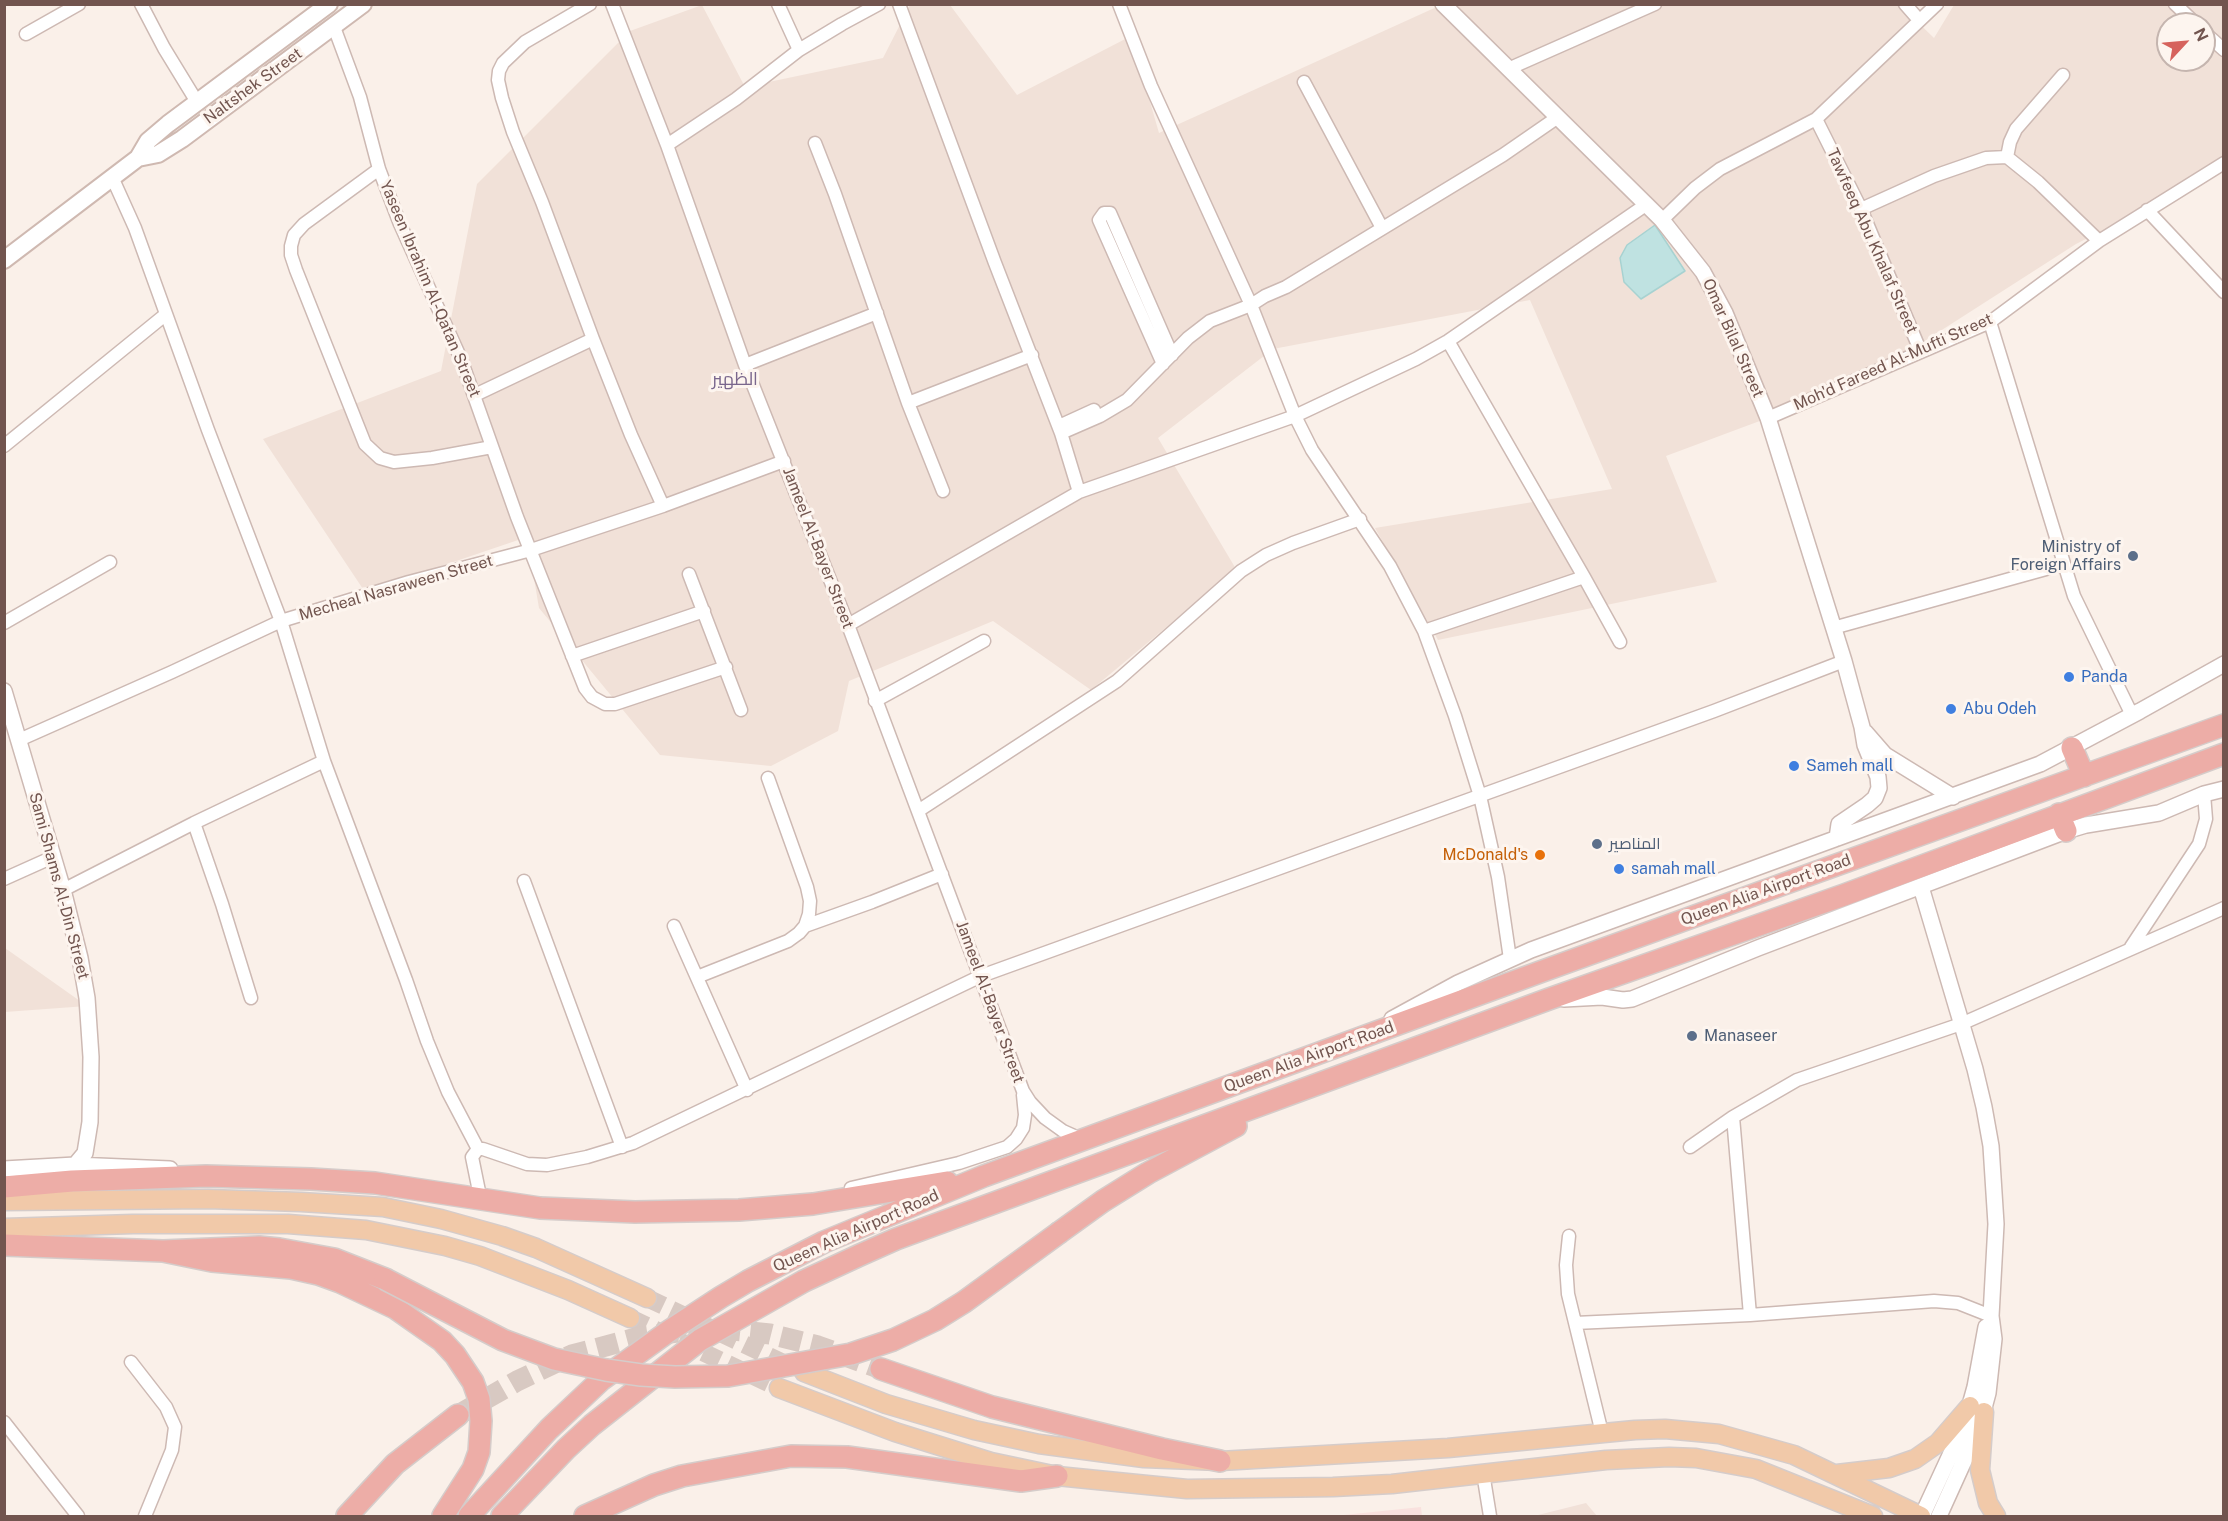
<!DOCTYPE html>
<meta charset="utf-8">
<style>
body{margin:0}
#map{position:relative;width:2228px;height:1521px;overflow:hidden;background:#faf0e9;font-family:"Public Sans",sans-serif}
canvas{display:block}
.frame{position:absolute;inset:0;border:6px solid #72554f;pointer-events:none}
.north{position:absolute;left:2156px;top:12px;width:60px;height:60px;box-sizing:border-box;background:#fdf5ef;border:2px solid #c5b5af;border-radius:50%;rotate:64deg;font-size:16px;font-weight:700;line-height:24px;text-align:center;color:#72554f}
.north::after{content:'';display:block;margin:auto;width:21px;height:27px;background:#d6625c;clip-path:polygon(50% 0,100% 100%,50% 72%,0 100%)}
</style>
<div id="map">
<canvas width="2228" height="1521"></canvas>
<div class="frame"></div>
<div class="north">N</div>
</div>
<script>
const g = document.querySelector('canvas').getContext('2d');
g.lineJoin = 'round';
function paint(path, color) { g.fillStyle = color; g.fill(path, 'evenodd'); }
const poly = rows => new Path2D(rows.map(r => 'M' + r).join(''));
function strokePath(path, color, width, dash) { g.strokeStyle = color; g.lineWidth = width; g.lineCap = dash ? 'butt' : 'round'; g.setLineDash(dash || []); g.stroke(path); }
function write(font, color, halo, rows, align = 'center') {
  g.font = font + ' "Public Sans",Cairo,sans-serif'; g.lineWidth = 6; g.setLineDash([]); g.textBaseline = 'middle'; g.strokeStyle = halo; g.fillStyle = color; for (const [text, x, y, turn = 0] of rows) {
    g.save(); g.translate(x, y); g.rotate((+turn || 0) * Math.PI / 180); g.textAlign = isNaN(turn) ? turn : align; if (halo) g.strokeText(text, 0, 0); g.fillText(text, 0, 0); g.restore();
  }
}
paint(poly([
 [702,5,745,87,883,58,910,5,950,5,1017,95,1131,36,1159,133,1441,5,1900,5,1934,38,1954,5,2223,5,2223,170,2076,244,1856,385,1666,456,1717,582,1438,640,1375,528,1612,489,1530,300,1273,349,1158,438,1236,569,1091,690,993,621,849,681,838,731,771,766,660,755,539,608,527,537,365,592,263,439,441,371,477,184,630,31],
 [2168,24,2204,24,2204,60,2168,60],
 [5,948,87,1006,5,1012],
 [1586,1503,1597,1516,1534,1516]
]), '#f1e1d8');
paint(poly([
 [1421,1507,1422,1516,1334,1516]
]), '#f9e1de');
const water = poly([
 [1655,225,1685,271,1641,299,1624,282,1620,258,1627,245,1655,225]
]);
paint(water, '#bfe2e1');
strokePath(water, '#a7d2d1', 1.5);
strokePath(poly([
 [647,1298,794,1368],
 [630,1318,779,1388]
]), '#d8c9c2', 18, [18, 9]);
strokePath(poly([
 [458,1415,517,1381,572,1355,636,1338,677,1332,733,1330,770,1334,818,1346,881,1369]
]), '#d8c9c2', 21, [21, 10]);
const minor = poly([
 [141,4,164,48,197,102],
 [590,4,525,42,503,63,499,71,498,80,502,98,513,132,542,202,593,339,631,435,663,506],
 [612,4,667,145,745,365,848,625,1023,1091,1030,1102,1045,1118,1063,1131,1083,1140],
 [778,4,799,50],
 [1119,4,1151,86,1251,305,1295,416,1312,450,1390,566,1424,631,1455,716,1480,796,1498,877,1510,959],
 [1905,4,1919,20],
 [2175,4,2196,24],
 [334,27,360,97,379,169,400,224,461,359,517,517,585,688,592,697,605,704,615,704,726,667],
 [2204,32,2224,50],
 [26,34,79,4],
 [1508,69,1655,4],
 [1304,82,1382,228],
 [815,143,835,194,908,403,943,491],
 [667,145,736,99,799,50,842,24,879,4],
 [2007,157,2010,142,2016,129,2063,75],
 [379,169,304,224,294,235,291,246,291,255,296,270,365,444,380,458,394,462,432,458,492,447],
 [112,177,135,228,208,430,281,621,324,761,194,823,222,904,251,998],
 [1861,209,1934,176,1986,158,2007,157,2038,182,2099,241],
 [2147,210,2224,292],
 [1662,220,1695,188,1720,169,1816,119],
 [1990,322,2074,596,2132,715],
 [1448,341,1584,577,1620,642],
 [1920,350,1861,209,1816,119,1937,4],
 [1163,364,1099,220,1104,213,1110,213,1172,355],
 [745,365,877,313],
 [475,395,593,339],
 [908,403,1032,355],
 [1768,418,1990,322,2099,241,2224,163],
 [1059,426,1094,410],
 [1061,433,1100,416,1127,400,1188,338,1210,321,1251,305,1265,296,1286,287,1503,155,1558,117],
 [4,446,165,315],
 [1079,492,1295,416,1416,359,1448,341,1647,204],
 [689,574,741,710],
 [4,623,110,562],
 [848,625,1079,492,1061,433,995,263,899,4],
 [1833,628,2064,564],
 [1424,631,1584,577],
 [572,656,704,611],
 [875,701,984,641],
 [19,740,172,672,281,621,409,582,531,550,663,506,784,461],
 [324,761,406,980,427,1041,448,1092,478,1149],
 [918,811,1117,681,1241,571,1266,555,1293,543,1360,519],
 [4,879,53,857],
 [524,881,622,1147],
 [63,890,194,823],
 [674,926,747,1090],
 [805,926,872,902,942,874],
 [2131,947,2199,844,2206,819,2204,794],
 [697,977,788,941,799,933,805,926,809,914,810,901,807,887,768,778],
 [1733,1117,1750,1315],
 [1690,1147,1733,1117,1797,1080,1961,1024,2224,908],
 [851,1188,959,1163,1007,1147,1016,1139,1023,1128,1025,1115,1023,1095],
 [481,1201,472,1157,478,1149,483,1149,527,1164,547,1165,587,1157,633,1143,981,976,1714,711,1844,661],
 [1569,1236,1566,1265,1568,1294,1602,1433],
 [1575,1323,1750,1315,1934,1301,1958,1303,1991,1316],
 [131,1362,166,1407,175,1427,172,1450,145,1516],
 [4,1422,78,1516],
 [1483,1473,1490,1516]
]);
const tertiary = poly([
 [1443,4,1662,220,1703,272,1725,313,1768,418,1844,661,1862,727,1865,745,1878,777,1879,788,1875,798,1867,805,1839,824,1837,838],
 [4,691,63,890,80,958,87,998,91,1057,90,1122,85,1153,75,1165],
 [1865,732,1885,755,1953,797],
 [1921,887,1975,1069,1984,1107,1991,1146,1996,1224,1991,1316,1994,1339,1988,1393,1978,1430,1939,1516],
 [1564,999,1602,997,1623,1000,1632,999,1758,948,2066,831,2086,825,2159,813,2204,794,2224,789],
 [1392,1019,1458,983,1531,950,2040,764,2140,711,2224,664],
 [4,1169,75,1165,170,1169],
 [1922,1516,1965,1423,1975,1387,1986,1327]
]);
const secondary = poly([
 [138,158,158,154,182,139,363,4],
 [4,260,138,158,148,141,168,124,329,4]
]);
const primary = poly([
 [4,1201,208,1199,301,1202,383,1207,441,1219,502,1236,536,1248,647,1298],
 [4,1228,133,1224,288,1224,366,1230,445,1246,480,1256,568,1290,630,1318],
 [804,1372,886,1404,974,1430,1039,1444,1144,1458,1220,1461,1448,1448,1635,1430,1665,1429,1719,1434,1794,1455,1921,1516],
 [779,1388,895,1432,991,1462,1057,1476,1187,1489,1333,1487,1392,1484,1606,1460,1669,1457,1696,1458,1756,1469,1873,1516],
 [1984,1412,1980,1470,1988,1503,1996,1516],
 [1837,1474,1889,1468,1915,1459,1938,1443,1970,1406]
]);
const motorway = poly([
 [2072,748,2084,776],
 [2059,814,2066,831],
 [4,1187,72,1181,206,1176,311,1179,375,1183,540,1208,635,1212,739,1210,813,1204,947,1182],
 [1060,1232,1103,1201,1148,1173,1236,1126],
 [4,1245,163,1251,259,1247,279,1249,334,1259,385,1279],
 [163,1251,212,1261,291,1268,318,1274,340,1282,395,1308,442,1341,455,1355,473,1382,479,1399,481,1421,479,1452,473,1469,443,1516],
 [881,1369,992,1407,1162,1449,1220,1461],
 [347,1516,395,1464,458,1415],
 [469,1516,549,1429,601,1380,669,1331,721,1297,748,1281,824,1242,984,1176,1540,972,2224,725],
 [502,1516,566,1449,592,1425,700,1340,804,1281,860,1255,896,1239,1549,999,1844,895,2224,754],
 [585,1516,654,1485,682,1476,791,1456,847,1457,1021,1481,1057,1476]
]);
strokePath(minor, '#cdb9b3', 15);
strokePath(tertiary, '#cdb9b3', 18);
strokePath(secondary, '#cfb9b1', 20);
strokePath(primary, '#d5ccca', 21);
strokePath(motorway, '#d5ccca', 24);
strokePath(minor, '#fff', 12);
strokePath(tertiary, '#fff', 15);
strokePath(secondary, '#fff', 16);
strokePath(primary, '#f1c9a9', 18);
strokePath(motorway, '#edada7', 21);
const motorwayBridge = poly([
 [385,1279,503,1340,554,1359,606,1370,641,1375,675,1377,728,1376,851,1354,893,1340,935,1320,964,1302,1060,1232]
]);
strokePath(motorwayBridge, '#d5ccca', 24, []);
strokePath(motorwayBridge, '#edada7', 21);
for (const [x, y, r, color] of [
 [2133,556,6,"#5c6f8a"],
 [2069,677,6,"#3f7fe0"],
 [1951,709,6,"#3f7fe0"],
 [1794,766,6,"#3f7fe0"],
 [1597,844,6,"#5c6f8a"],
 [1540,855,6,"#e8710a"],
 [1619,869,6,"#3f7fe0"],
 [1692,1036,6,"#5c6f8a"]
]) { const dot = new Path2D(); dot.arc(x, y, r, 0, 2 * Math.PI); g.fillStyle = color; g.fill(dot); strokePath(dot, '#fdf5ef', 2); }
write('16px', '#72554f', '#fdf5ef', [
 ["Naltshek Street",253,86,-36],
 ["Tawfeeq Abu Khalaf Street",1872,241,66],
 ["Yaseen Ibrahim Al-Qatan Street",430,289,67],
 ["Omar Bilal Street",1733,338,66],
 ["Moh'd Fareed Al-Mufti Street",1893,362,-24],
 ["Jameel Al-Bayer Street",818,548,69],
 ["Mecheal Nasraween Street",396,588,-16],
 ["Sami Shams Al-Din Street",59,886,75],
 ["Queen Alia Airport Road",1766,890,-20],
 ["Jameel Al-Bayer Street",990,1002,70],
 ["Queen Alia Airport Road",1309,1057,-20],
 ["Queen Alia Airport Road",856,1231,-24]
]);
write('16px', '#4e5e75', '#fdf5ef', [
 ["Ministry of",2121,547,"right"],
 ["Foreign Affairs",2121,565,"right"],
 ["المناصير",1609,844],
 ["Manaseer",1704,1036]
], 'left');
write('16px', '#366cbe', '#fdf5ef', [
 ["Panda",2081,677],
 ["Abu Odeh",1963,709],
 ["Sameh mall",1806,766],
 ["samah mall",1631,869]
], 'left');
write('16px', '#c56008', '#fdf5ef', [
 ["McDonald's",1528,855]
], 'right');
write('18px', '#7a678d', '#fdf5ef', [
 ["الظهير",735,379]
]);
</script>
